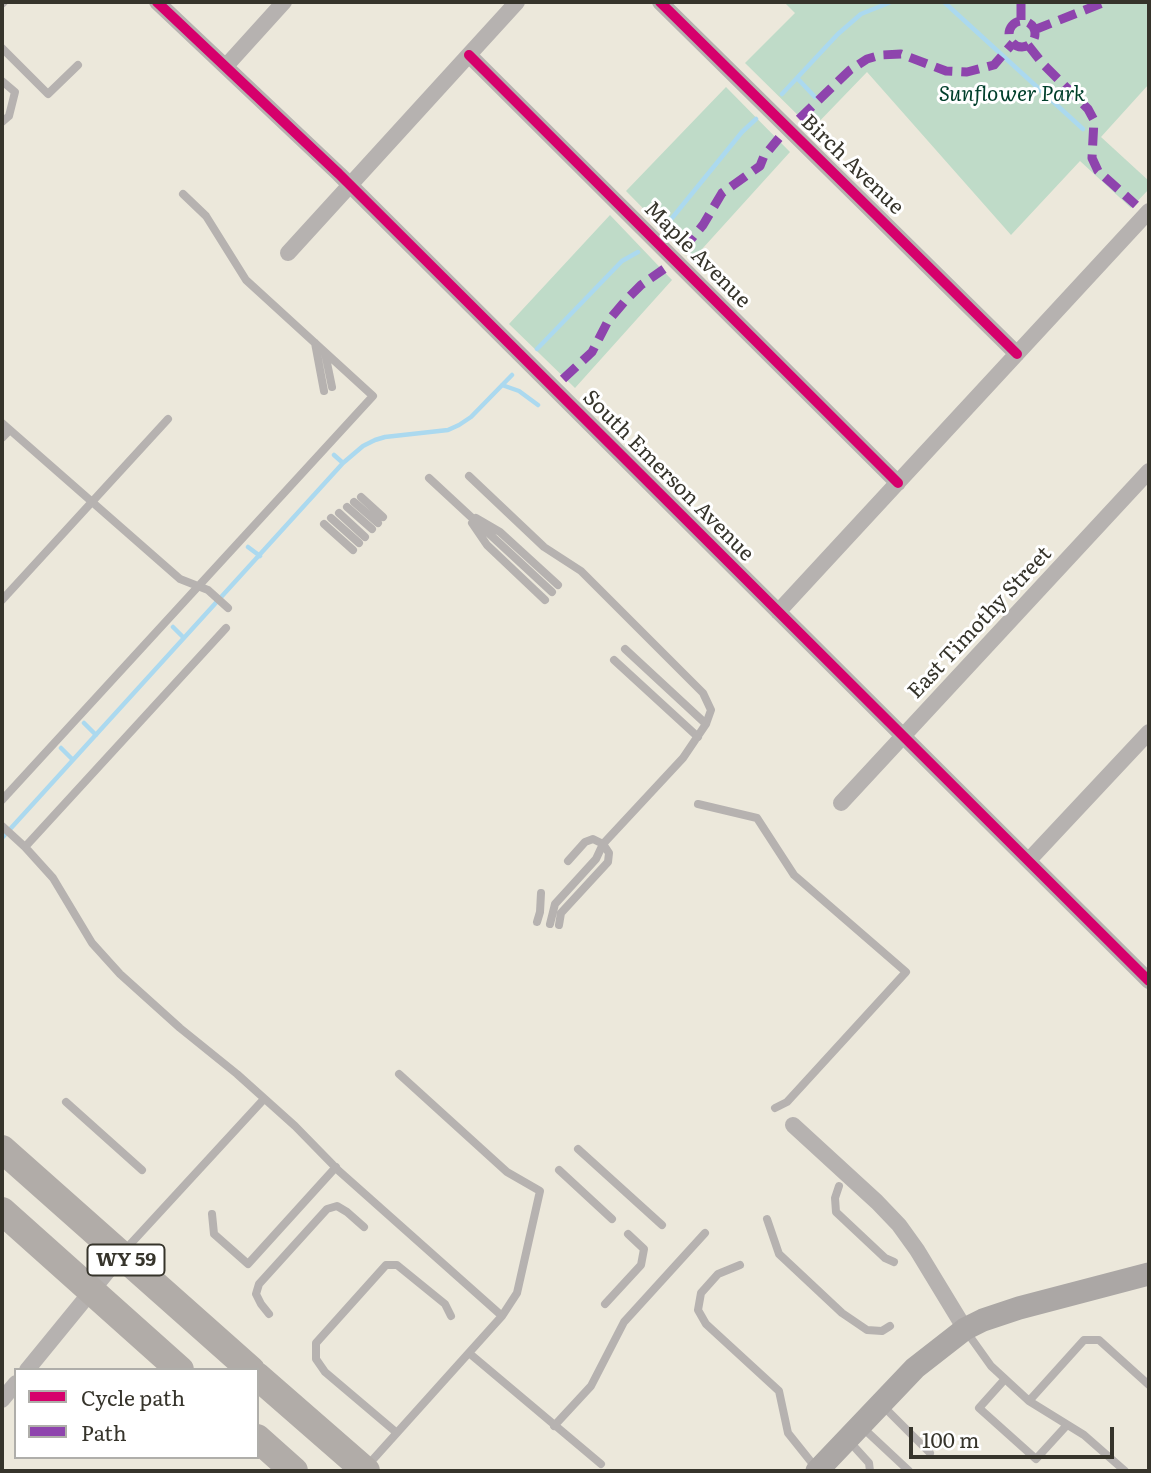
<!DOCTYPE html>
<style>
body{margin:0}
#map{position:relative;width:1151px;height:1473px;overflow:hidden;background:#ece8db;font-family:Literata,serif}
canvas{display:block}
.frame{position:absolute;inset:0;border:4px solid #36342b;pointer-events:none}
.legend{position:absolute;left:14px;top:1368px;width:245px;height:91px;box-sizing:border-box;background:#fff;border:2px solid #afaeaa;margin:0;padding:9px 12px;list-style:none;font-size:21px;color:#36342b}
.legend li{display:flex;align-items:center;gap:14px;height:35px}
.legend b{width:35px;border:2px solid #afaeaa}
.scale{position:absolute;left:909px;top:1427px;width:205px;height:32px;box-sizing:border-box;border:4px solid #36342b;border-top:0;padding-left:9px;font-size:21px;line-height:24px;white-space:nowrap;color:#36342b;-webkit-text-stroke:5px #fff;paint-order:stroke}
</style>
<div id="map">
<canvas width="1151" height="1473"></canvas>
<div class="frame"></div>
<ul class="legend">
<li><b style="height:9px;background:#d6006c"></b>Cycle path</li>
<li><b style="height:9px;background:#8e44ad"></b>Path</li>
</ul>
<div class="scale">100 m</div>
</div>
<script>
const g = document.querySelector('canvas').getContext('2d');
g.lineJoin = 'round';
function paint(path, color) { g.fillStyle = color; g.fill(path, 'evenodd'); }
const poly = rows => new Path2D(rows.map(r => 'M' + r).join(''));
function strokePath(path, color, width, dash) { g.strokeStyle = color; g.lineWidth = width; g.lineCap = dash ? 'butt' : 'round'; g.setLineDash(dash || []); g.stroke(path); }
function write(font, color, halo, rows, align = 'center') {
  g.font = font + ' Literata,serif'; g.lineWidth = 6; g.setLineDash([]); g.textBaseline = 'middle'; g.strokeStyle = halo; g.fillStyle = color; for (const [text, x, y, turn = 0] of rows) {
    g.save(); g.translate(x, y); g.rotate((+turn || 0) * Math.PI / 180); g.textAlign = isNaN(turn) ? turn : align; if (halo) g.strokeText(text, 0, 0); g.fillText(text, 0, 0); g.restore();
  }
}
paint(poly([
 [784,2,1149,2,1149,84,1101,137,1149,181,1149,189,1131,208,1080,161,1011,235,867,72,812,129,745,63,795,13],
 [726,87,790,152,693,259,626,191],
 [610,215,672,280,575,388,509,324]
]), '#bfdbc8');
strokePath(poly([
 [944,2,1083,129],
 [797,78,815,97],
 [782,94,838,34,861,14,891,2],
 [668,223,742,132,756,119],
 [537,349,622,261,638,252],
 [502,385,519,391,538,405],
 [334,455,343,463],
 [248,547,260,556],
 [173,627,184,638],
 [84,723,96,735],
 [61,748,73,760],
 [2,838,343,463,363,446,375,440,385,437,448,430,459,425,471,417,512,375]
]), '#abd9ef', 4.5);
strokePath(poly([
 [2,4,4,2],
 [2,48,48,94,78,65],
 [2,81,15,92,9,116,2,122],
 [315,343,324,391],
 [325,353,332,387],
 [2,423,180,579,208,590,228,608],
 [2,438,10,430],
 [469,476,544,547,581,571,703,693,711,710,706,724,683,758,603,844,596,859,555,904,550,924],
 [429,478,552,592],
 [361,497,383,517],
 [354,502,378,523],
 [347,507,372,529],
 [339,513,365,537],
 [331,518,359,543],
 [476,518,500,532,558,585],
 [472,523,487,545,545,600],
 [324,524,353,550],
 [2,600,168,419],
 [625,649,706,724],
 [614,660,698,737],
 [2,800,373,396,246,280,206,216,183,194],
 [698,804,757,818,794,875,906,972,787,1102,775,1108],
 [2,826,25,847,53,878,92,943,120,974,180,1028,237,1074,295,1126,339,1171,502,1316],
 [25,847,226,628],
 [537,922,540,912,541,893],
 [559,925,561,913,608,862,609,853,603,844,593,839,585,842,568,861],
 [66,1102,142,1170],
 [578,1149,662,1225],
 [559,1170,612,1219],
 [839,1186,835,1198,836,1212,885,1258,894,1262],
 [212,1214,214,1234,248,1264,336,1167],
 [767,1219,779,1254,842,1313,867,1330,882,1331,890,1326],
 [124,1251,264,1099],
 [740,1265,718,1274,701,1293,698,1310,706,1324,779,1391,788,1433,816,1468],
 [605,1304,641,1265,644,1249,628,1234],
 [269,1314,261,1304,256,1294,259,1284,327,1209,337,1206,347,1212,364,1227],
 [966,1331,991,1366,1029,1401,1084,1435,1125,1471],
 [469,1353,601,1464],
 [1005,1379,979,1408,1036,1459,1067,1425],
 [1029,1401,1084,1340,1099,1340,1149,1385],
 [882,1405,930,1453],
 [554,1426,591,1386,624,1322,705,1233],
 [863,1428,909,1471],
 [397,1433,325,1372,316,1359,316,1343,386,1265,397,1265,445,1304,451,1316],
 [849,1441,869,1463,870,1471],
 [368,1465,502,1316,517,1293,540,1191,507,1172,399,1074]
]), '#b6b2b0', 8);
strokePath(poly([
 [157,2,339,174,1149,981],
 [660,2,1017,354],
 [469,55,898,483],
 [226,66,284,2],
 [288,253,517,2],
 [778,612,1149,211],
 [841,803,1149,471],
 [1029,860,1149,732],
 [793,1125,877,1202,899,1225,917,1250,965,1329],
 [27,1370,121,1255],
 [2,1400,16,1383]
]), '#b6b2b0', 16);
strokePath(poly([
 [817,1471,915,1368,965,1329,983,1320,1019,1308,1149,1274]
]), '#aba7a5', 23);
strokePath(poly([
 [2,1149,251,1370],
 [2,1211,180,1370],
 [257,1376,366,1471],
 [257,1438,294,1471]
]), '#b1aca8', 28);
strokePath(poly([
 [1021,2,1021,21],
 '1009 34a13 13 0 1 1 26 0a13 13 0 1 1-26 0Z',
 [1034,30,1105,2],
 [1028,45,1043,64,1088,109,1094,120,1092,158,1098,171,1136,205],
 [799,119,850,70,867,59,881,55,901,54,946,71,967,72,994,65,1013,43],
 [682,250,703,225,722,193,760,166,764,156,779,138],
 [563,379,592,352,608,321,625,301,641,285,664,269]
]), '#8e44ad', 9, [18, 9]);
strokePath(poly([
 [157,2,339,174,1149,981],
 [660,2,1017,354],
 [469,55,898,483]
]), '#d6006c', 10);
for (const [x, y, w] of [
 [126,1260,77]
]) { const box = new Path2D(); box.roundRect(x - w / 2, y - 15.5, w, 31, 5); g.fillStyle = '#fff'; g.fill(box); strokePath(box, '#36342b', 2); }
write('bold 19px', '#36342b', null, [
 ["WY 59",126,1260]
]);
write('italic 21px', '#003f2b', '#fff', [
 ["Sunflower Park",1012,95]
]);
write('21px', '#36342b', '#fff', [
 ["Birch Avenue",852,165,44],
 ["Maple Avenue",697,255,45],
 ["South Emerson Avenue",668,476,45],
 ["East Timothy Street",980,623,-47]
]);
</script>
